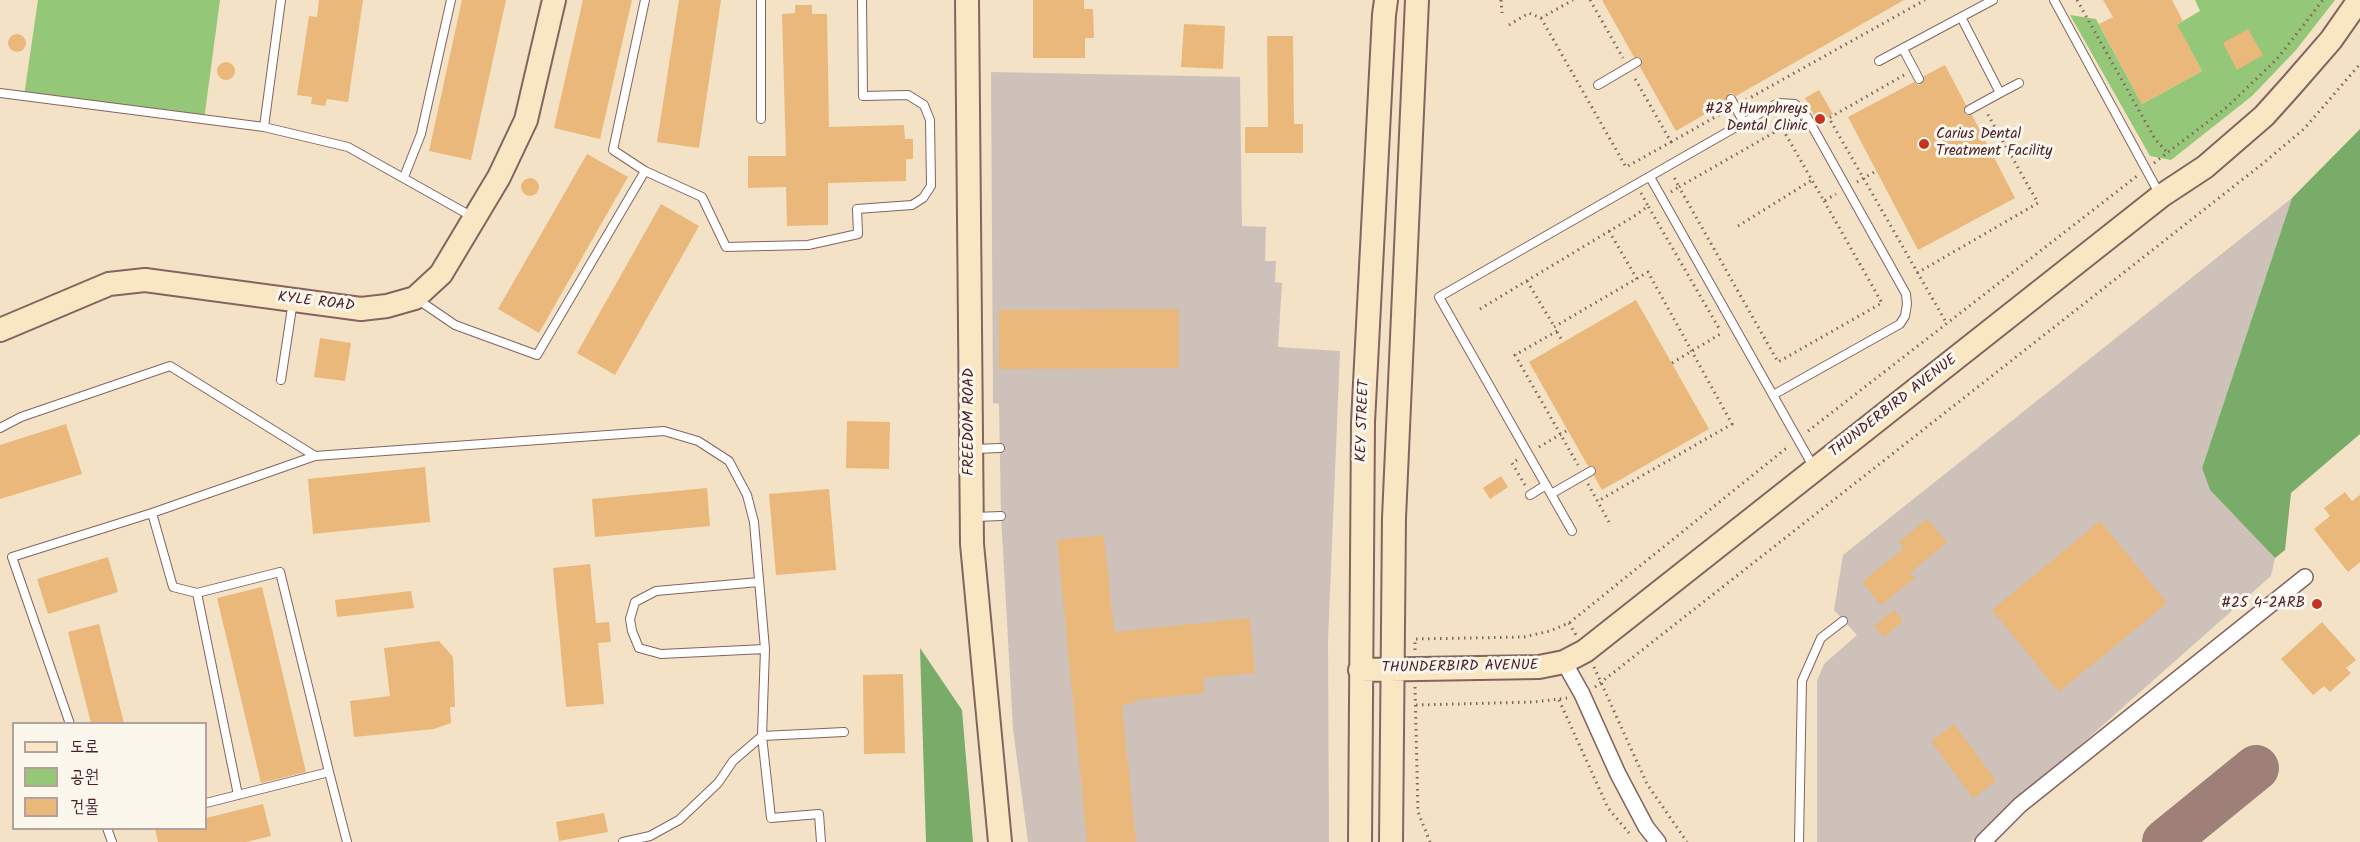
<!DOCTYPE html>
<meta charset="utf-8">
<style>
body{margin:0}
#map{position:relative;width:2360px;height:842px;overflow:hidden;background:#f3e2c5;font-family:Kalam,"Poor Story",sans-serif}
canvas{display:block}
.legend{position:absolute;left:12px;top:722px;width:195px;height:108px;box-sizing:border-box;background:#fbf7ec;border:2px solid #b4a19f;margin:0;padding:8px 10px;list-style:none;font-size:18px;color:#4a1f2b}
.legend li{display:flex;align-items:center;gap:12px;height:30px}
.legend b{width:30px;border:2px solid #b4a19f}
</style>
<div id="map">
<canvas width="2360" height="842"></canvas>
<ul class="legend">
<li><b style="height:8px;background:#f9e7c3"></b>도로</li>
<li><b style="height:16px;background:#95c778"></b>공원</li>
<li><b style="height:16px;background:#eab87a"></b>건물</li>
</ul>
</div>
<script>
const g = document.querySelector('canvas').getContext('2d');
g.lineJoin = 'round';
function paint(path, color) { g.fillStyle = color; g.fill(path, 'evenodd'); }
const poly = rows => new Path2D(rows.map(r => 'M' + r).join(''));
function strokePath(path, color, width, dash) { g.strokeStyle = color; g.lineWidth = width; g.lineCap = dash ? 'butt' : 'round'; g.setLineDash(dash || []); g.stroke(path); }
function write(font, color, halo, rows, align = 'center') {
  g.font = font + ' Kalam,sans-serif'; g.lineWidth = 6; g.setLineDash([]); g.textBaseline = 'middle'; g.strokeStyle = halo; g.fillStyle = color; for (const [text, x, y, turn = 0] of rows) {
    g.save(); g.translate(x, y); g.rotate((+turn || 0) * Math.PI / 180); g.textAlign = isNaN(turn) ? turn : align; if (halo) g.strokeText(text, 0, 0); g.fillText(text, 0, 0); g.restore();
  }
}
paint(poly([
 [991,72,1240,77,1242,226,1266,227,1265,261,1276,261,1275,282,1282,283,1278,347,1340,351,1328,640,1329,842,1028,842,1013,729,1001,516,999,404,993,403],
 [2292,198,2202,468,2210,490,2275,558,2271,576,1971,842,1817,842,1817,681,1824,664,1857,635,1834,610,1843,555]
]), '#cec1ba');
paint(poly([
 [38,0,220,0,204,120,24,96],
 [2195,0,2335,0,2296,50,2252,96,2171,160,2150,156,2070,15,2096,19,2142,104,2202,71,2184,38,2164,32,2200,11]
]), '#95c778');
paint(poly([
 [2360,129,2360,434,2291,493,2285,550,2275,558,2210,490,2202,468,2292,198],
 [920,648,962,710,973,842,926,842]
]), '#78ac68');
strokePath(poly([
 [2165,842,2256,768]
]), '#9e8078', 46);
paint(poly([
 [319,0,363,0,348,102,327,99,325,106,311,104,312,97,297,95,309,16,317,17],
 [462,0,506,0,471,160,429,151],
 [583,0,632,0,600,139,554,128],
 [679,0,721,0,699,148,657,142],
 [1033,0,1084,0,1084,9,1093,9,1094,38,1085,38,1085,58,1033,58],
 [1602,0,1904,0,1736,96,1732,93,1728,94,1726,102,1676,131,1640,67,1642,59,1639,57,1634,57],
 [2103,0,2172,0,2183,21,2177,24,2202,71,2142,104,2099,24,2113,17],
 [795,5,812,5,812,14,827,14,829,127,904,125,905,139,913,139,913,159,906,159,906,181,828,183,828,225,787,226,786,187,748,188,748,156,786,156,782,14,795,13],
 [1184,24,1225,26,1223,69,1181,67],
 [2248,29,2263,55,2237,70,2223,43],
 '8 43a9 9 0 1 1 18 0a9 9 0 1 1-18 0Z',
 [1267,36,1293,36,1294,124,1303,124,1303,153,1245,153,1245,127,1268,127],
 '217 71a9 9 0 1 1 18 0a9 9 0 1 1-18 0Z',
 [1945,65,1966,105,1964,112,1966,115,1972,115,2015,198,1918,250,1848,117,1914,82,1918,85,1922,84,1924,76],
 [1819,90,1833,114,1818,123,1805,98],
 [587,154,628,177,539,333,498,309],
 '521 187a9 9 0 1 1 18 0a9 9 0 1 1-18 0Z',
 [661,204,699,226,615,375,577,353],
 [1636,300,1709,429,1602,490,1594,476,1596,469,1593,466,1588,466,1529,362],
 [1179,309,1179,368,999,369,999,310],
 [320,338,351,343,345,381,314,377],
 [847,421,890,422,889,469,846,468],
 [66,424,82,474,0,499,0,445],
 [425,467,430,522,313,534,308,479],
 [1501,476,1508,487,1490,499,1483,488],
 [707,488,710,526,595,537,592,499],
 [829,489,836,570,776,575,769,494],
 [2345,492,2352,501,2360,495,2360,562,2348,572,2314,529,2330,516,2324,508],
 [1927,519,1947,542,1910,573,1915,578,1881,605,1862,582,1904,548,1899,542],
 [2100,521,2167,603,2059,692,1992,610],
 [1104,535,1114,632,1250,618,1255,673,1203,678,1204,693,1135,700,1135,703,1122,705,1136,842,1087,842,1057,540],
 [108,557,118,592,48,614,37,579],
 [590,564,596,623,609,622,611,642,598,643,604,704,566,707,553,568],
 [262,587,306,772,261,783,217,598],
 [411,591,414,608,337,617,335,600],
 [1894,610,1903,621,1884,637,1874,626],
 [2322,622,2356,660,2346,668,2351,673,2330,692,2324,686,2313,695,2281,659],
 [99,624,124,723,91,723,68,632],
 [439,641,453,657,455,707,450,707,451,723,434,729,354,737,350,701,390,696,384,648],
 [903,674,905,753,864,754,863,675],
 [1954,724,1996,781,1973,798,1931,741],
 [263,804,271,836,246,842,158,842,155,828,206,828,206,818],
 [604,813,608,832,559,841,556,822]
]), '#eab87a');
const lane = poly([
 [761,0,761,119],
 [2054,0,2160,195],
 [1961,17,2000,93,2019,83],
 [1903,49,1919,79],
 [1879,61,1993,0],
 [1598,85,1637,62],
 [0,93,264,127,348,147,471,216],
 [1731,99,1744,123],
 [1969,110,2000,93],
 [264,127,281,0],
 [645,171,702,197,726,247,808,245,858,234,857,209,912,205,923,198,931,186,930,120,924,105,908,95,863,96,862,0],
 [404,177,421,134,451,0],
 [1650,177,1814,468],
 [417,299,455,325,537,355,645,171,613,150,645,0],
 [281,380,293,301],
 [0,428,21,417,170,366,315,456],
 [974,449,1000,448],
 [1551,494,1591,471],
 [1530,495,1546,485],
 [152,513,173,587,197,593,238,795],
 [975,517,1001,516],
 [1572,531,1439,297,1778,103,1795,104,1807,117,1906,294,1907,304,1905,316,1900,324,1773,395],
 [759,582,656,591,635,602,630,619,632,631,639,648,661,654,765,649],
 [197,593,280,572,329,772],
 [70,724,12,557,152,513,315,456,664,431,698,441,729,461,747,495,754,522,765,649,762,736,733,761,718,783,679,820,650,836,623,842],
 [206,803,329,772,347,842],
 [107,828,112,842],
 [821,842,819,814,771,818,762,736,844,732],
 [1799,842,1802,681,1821,638,1843,621]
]);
const street = poly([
 [1564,662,1582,694,1618,774,1646,827,1658,842],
 [1983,842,2020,805,2305,577]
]);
const secondary = poly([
 [967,0,972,544,1000,842],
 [0,330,109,284,145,280,361,309,387,306,415,298,441,274,499,177,526,120,554,0],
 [1360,670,1539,667,1564,662,1585,651,2161,196,2205,167,2264,116,2291,86,2331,40,2359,0],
 [1360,842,1363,422,1384,15,1386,0],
 [1391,842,1394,518,1417,0]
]);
strokePath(lane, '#856361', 10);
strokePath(street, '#856361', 18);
strokePath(secondary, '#856361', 26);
strokePath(poly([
 [1501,0,1502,13],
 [1590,0,1623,58],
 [2077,0,2155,139,2168,153],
 [1541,18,1626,167,1671,142,1634,77],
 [1509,25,1529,13,1541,18,1573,0],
 [1904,75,1829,118,1947,324],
 [1746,100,1925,0],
 [1671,142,1724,112],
 [2154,163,2227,107,2277,59,2323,0],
 [1857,182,1876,171],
 [1671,192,1679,187,1674,177],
 [1641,193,1648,206],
 [1824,201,1882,303,1778,362,1679,187,1782,128,1824,201,1836,194],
 [1738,226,1812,180],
 [1609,231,1637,279],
 [1917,273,2038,203,1987,113],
 [1527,281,1554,326],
 [1480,309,1636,215,1648,206,1720,330],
 [1554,327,1648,272,1732,424,1598,501],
 [1557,331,1515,355,1578,465],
 [1557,332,1563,342],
 [1672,363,1722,333],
 [1808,431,2137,176],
 [1539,447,1568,430],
 [1517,460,1512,463,1525,485],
 [1588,484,1609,522],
 [1569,623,1576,635],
 [1415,650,1415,639,1524,637,1550,631,1569,623,1789,446],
 [1594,667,1647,784,1687,842],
 [1415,687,1418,812,1430,842],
 [1595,687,2261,165,2304,129,2360,64],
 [1559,700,1608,808,1629,833],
 [1416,705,1534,702,1567,698]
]), '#856361', 3, [1.5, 4.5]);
strokePath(lane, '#fff', 8);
strokePath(street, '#fff', 15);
strokePath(secondary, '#f9e7c3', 22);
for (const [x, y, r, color] of [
 [1820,119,6,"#c8321e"],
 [1924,144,6,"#c8321e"],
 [2317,604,6,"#c8321e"]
]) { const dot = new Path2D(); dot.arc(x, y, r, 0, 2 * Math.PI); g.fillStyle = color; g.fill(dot); strokePath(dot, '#fbf7ec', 2); }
write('15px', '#4a1f2b', '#fbf7ec', [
 ["#28 Humphreys",1808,110],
 ["Dental Clinic",1808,127],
 ["Carius Dental",1936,135,"left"],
 ["Treatment Facility",1936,152,"left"],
 ["#25 4-2ARB",2305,604]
], 'right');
write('15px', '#4a1f2b', '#fbf7ec', [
 ["KYLE ROAD",316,303,7],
 ["THUNDERBIRD AVENUE",1894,407,-38],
 ["KEY STREET",1364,421,-88],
 ["FREEDOM ROAD",970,422,-90],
 ["THUNDERBIRD AVENUE",1460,668,-1]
]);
</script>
